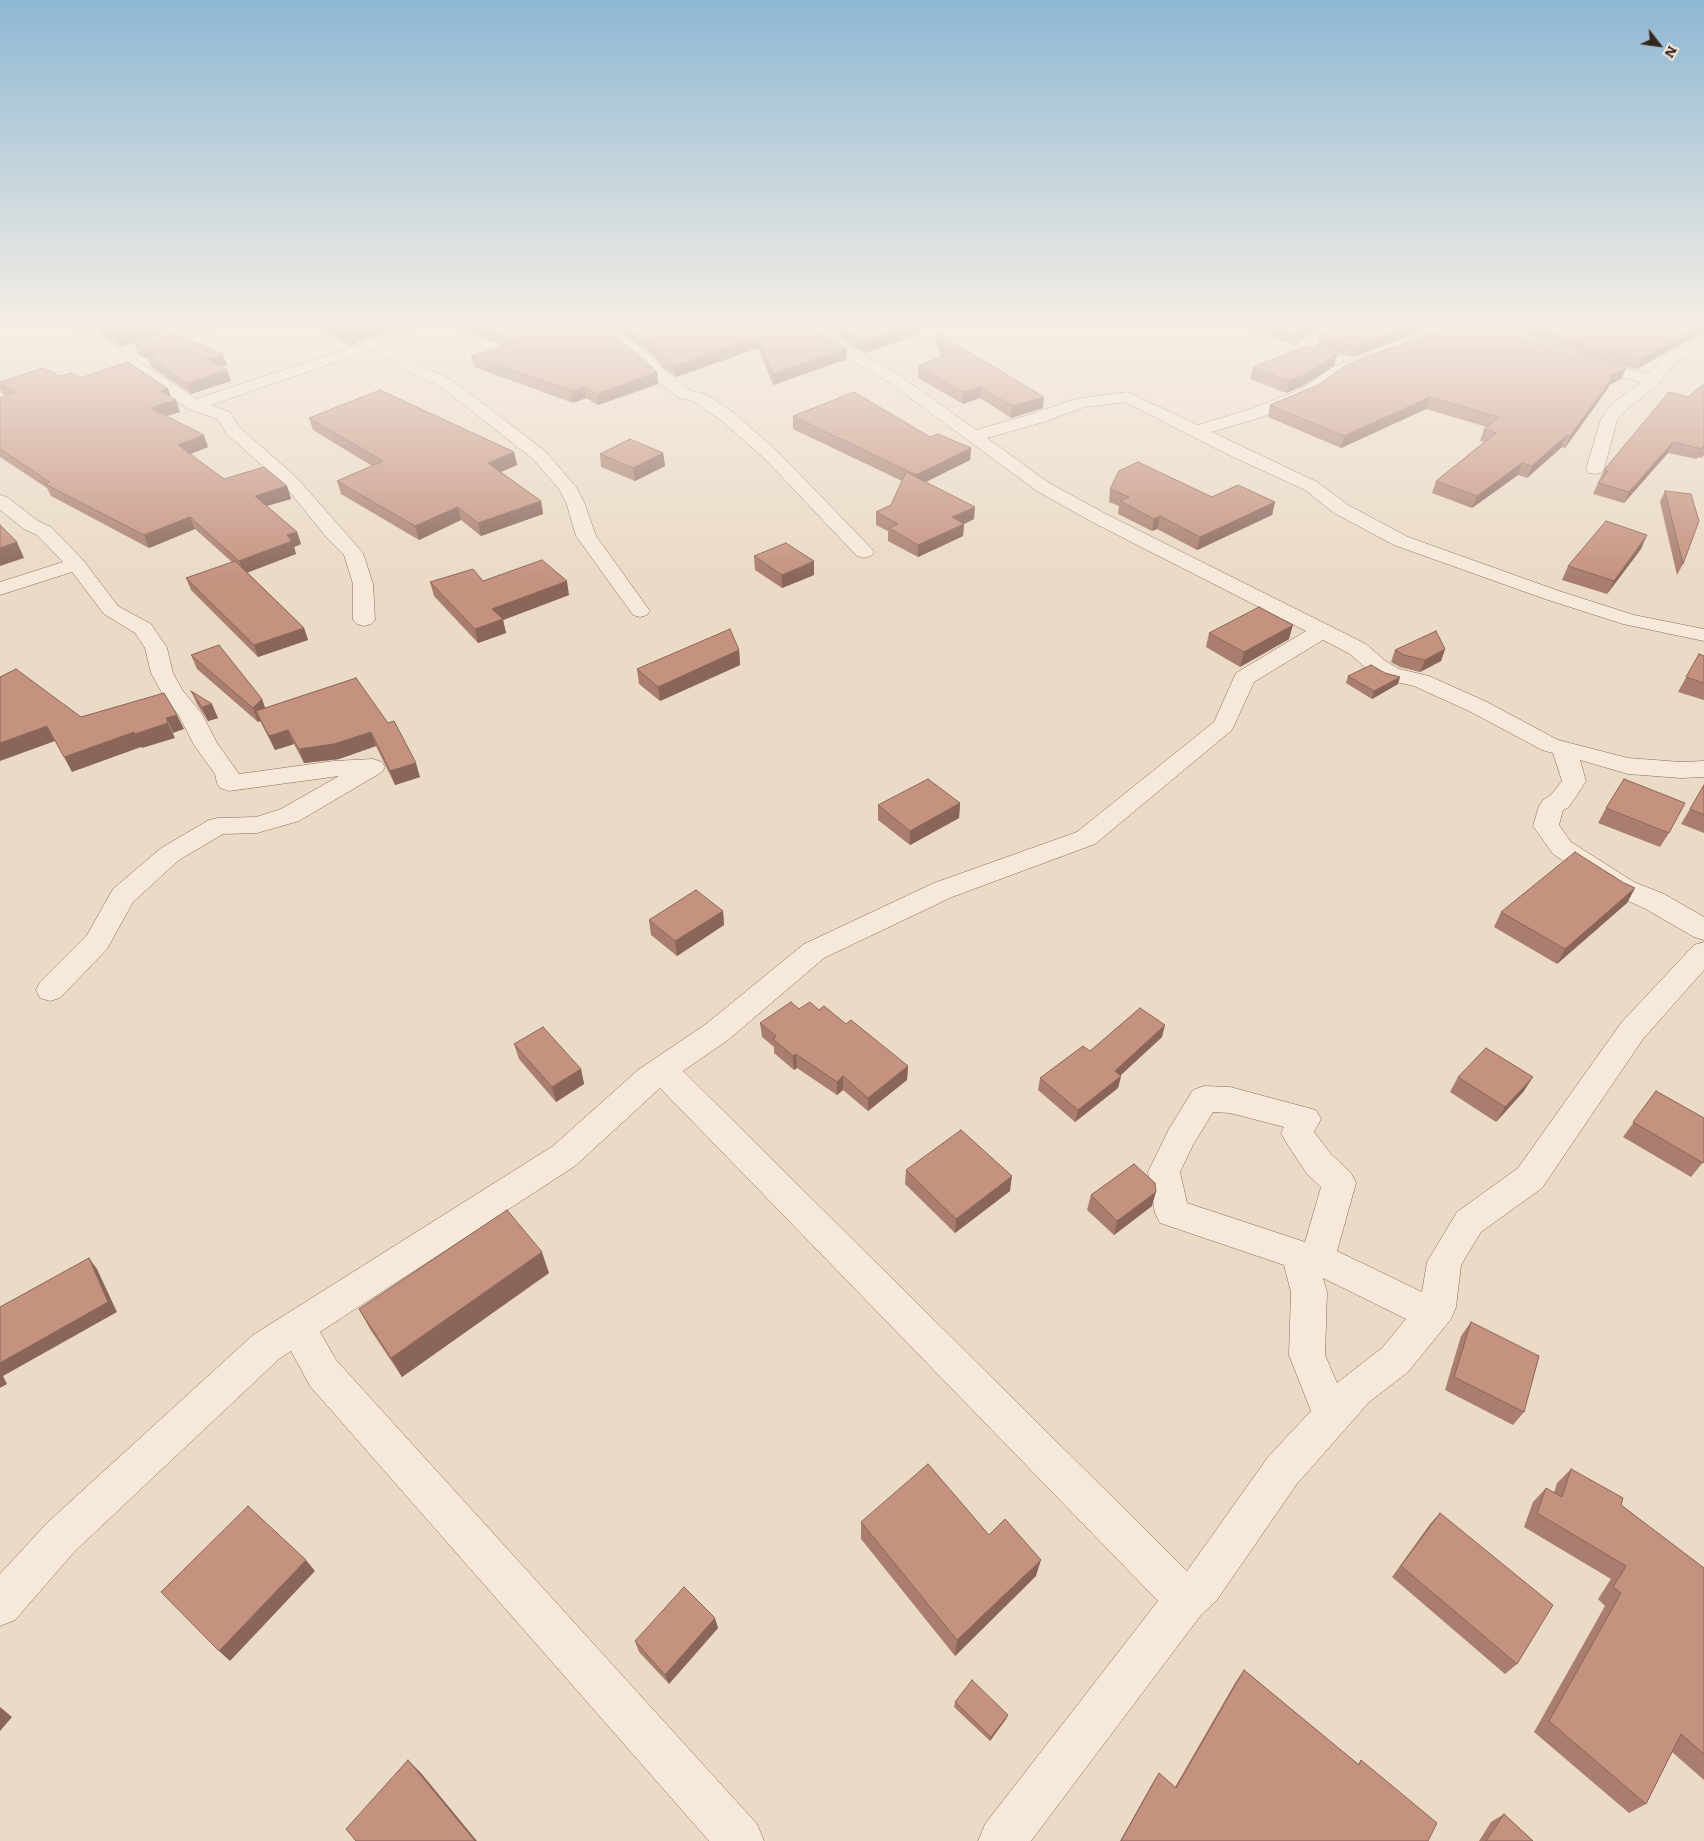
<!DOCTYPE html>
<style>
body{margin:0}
#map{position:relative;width:1704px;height:1841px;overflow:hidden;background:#eadac6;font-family:Literata,serif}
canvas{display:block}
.north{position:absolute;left:1634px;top:20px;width:50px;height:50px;-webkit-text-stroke:4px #f2e6d5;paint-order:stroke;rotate:120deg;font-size:14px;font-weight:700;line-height:20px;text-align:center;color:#362720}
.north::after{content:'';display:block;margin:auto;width:18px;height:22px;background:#362720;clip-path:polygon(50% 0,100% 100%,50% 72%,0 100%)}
</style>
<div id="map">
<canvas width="1704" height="1841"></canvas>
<div class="north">N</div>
</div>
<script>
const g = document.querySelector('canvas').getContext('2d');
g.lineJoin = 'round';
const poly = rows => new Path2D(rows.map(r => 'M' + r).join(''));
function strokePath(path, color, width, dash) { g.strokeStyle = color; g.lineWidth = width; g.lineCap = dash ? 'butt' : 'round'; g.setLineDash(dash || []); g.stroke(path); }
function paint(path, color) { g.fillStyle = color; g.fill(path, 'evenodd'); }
const street = poly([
 [62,322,79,322,196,399,379,338,406,322,423,322,404,337,386,345,418,364,452,380,545,451,576,487,584,502,596,536,650,611,647,615,640,617,633,615,576,536,566,502,559,489,533,459,440,386,406,370,382,354,371,350,211,405,230,412,239,427,297,478,363,553,373,584,375,620,371,624,364,626,357,624,353,620,353,584,344,555,327,538,285,486,227,434,218,419,188,409,62,322],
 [210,322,233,322,231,325,152,349,147,351,142,349,139,346,142,343,210,322],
 [562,322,578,322,585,328,624,338,653,358,663,370,690,390,707,395,734,413,777,451,871,548,874,552,871,556,864,558,857,556,765,459,722,421,695,402,678,397,651,376,641,364,614,344,575,334,562,322],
 [790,322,808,322,902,377,976,430,1032,414,1075,399,1127,392,1198,425,1250,409,1302,389,1332,367,1369,354,1379,354,1382,357,1379,360,1344,373,1314,395,1262,417,1212,432,1317,482,1348,505,1408,537,1559,591,1634,615,1704,629,1704,641,1623,624,1545,599,1394,545,1334,513,1305,490,1229,455,1125,402,1084,407,1044,422,987,438,1049,483,1108,515,1366,644,1384,660,1399,669,1429,676,1487,702,1558,740,1628,758,1681,762,1704,761,1704,777,1681,778,1628,774,1580,760,1586,781,1569,807,1563,810,1559,825,1571,842,1634,882,1664,894,1704,917,1704,940,1694,937,1644,908,1616,896,1553,854,1533,826,1539,806,1543,800,1551,795,1562,781,1553,753,1542,750,1471,712,1414,686,1383,679,1368,670,1350,654,1323,640,1254,682,1232,730,1095,844,952,897,824,958,728,1040,683,1071,1187,1571,1268,1457,1311,1411,1289,1355,1291,1292,1284,1265,1160,1223,1155,1213,1148,1172,1169,1129,1193,1090,1204,1086,1230,1087,1316,1110,1321,1119,1314,1132,1331,1154,1351,1173,1356,1183,1337,1251,1422,1292,1427,1262,1457,1212,1518,1168,1621,1023,1694,945,1704,942,1704,970,1643,1039,1542,1188,1481,1232,1461,1265,1456,1307,1451,1319,1408,1372,1369,1402,1296,1485,1217,1600,1201,1615,1031,1841,978,1841,985,1824,1158,1601,660,1088,575,1166,320,1332,336,1360,757,1824,764,1841,709,1841,310,1386,291,1351,279,1359,75,1551,15,1620,0,1626,0,1574,47,1523,253,1335,553,1146,638,1070,706,1024,804,944,934,883,1077,832,1214,722,1236,673,1306,631,1094,523,1037,491,890,383,790,322],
 [1213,1112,1230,1113,1284,1127,1281,1133,1286,1142,1307,1174,1321,1187,1305,1242,1187,1203,1180,1172,1193,1145,1213,1112],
 [1323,1278,1406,1319,1382,1348,1337,1383,1325,1355,1327,1292,1323,1278],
 [1297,322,1319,322,1332,327,1334,330,1327,339,1314,346,1314,349,1341,357,1343,360,1341,363,1335,365,1301,355,1298,352,1298,344,1301,341,1318,332,1299,325,1297,322],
 [1704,336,1704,347,1676,362,1659,383,1625,411,1617,420,1604,469,1601,473,1595,474,1589,473,1586,469,1601,419,1613,403,1641,382,1581,366,1579,363,1581,360,1587,358,1649,374,1664,356,1704,336],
 [0,495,7,497,38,521,51,527,83,560,118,606,151,624,167,648,173,673,183,691,202,714,217,743,239,774,334,761,373,759,382,762,385,767,382,772,299,821,257,833,223,834,179,860,133,902,107,949,60,998,50,1001,40,998,36,990,40,982,87,935,113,889,161,848,209,820,218,818,256,817,281,809,339,776,229,791,220,788,217,783,215,774,194,745,179,716,162,693,151,673,145,648,135,633,104,614,72,572,0,595,0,582,63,562,37,535,24,529,0,510,0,495]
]);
strokePath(street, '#846c5e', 1);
paint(street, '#f6e9d9');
paint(poly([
 [305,322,381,322,384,333,349,346],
 [443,322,570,322,573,325,657,372,658,384,598,405,586,398,573,403,474,367,471,356,502,346,444,324],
 [581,322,804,322,847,359,773,385,758,348,676,377,664,369,654,356,625,336,586,326],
 [812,322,919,322,920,334,865,353],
 [1232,322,1315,322,1316,323,1313,332,1300,340,1296,346],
 [1325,322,1447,322,1353,357,1316,348,1318,338,1331,330,1334,327,1333,325],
 [1500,322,1704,322,1704,335,1703,334,1694,337,1637,369,1586,357,1539,341],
 [98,323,156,323,160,335,121,347,102,335],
 [937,333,1043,408,1011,418,980,398,963,404,918,378,918,366,942,357,936,344],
 [1531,340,1578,356,1626,368,1621,379,1609,385,1608,388,1565,448,1562,447,1527,478,1518,475,1472,508,1432,493,1436,481,1484,442,1480,441,1484,429,1487,427,1426,409,1341,448,1268,417,1270,405,1318,385],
 [135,345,227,365,222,367,227,370,231,381,191,394,151,367,148,359,139,355],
 [1337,354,1334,366,1301,387,1286,393,1250,379,1253,367],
 [60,376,80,378,168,389,171,397,180,412,166,416,208,447,190,454,224,479,287,486,291,499,267,506,297,532,301,544,294,547,296,554,247,572,304,628,308,640,258,657,191,590,186,578,232,562,195,529,149,548,51,496,47,488,0,457,0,398,5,396,2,394,0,389,0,382],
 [1704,384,1704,455,1702,458,1698,457,1697,459,1668,453,1624,503,1593,494,1604,470,1688,397],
 [793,416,930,437,971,448,970,460,926,482,974,519,964,524,963,536,918,557,888,541,888,531,876,525,876,512,891,505,902,481,793,429],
 [309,418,514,452,517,465,501,472,541,501,543,514,481,536,461,520,419,540,341,494,337,481,372,466,313,430],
 [663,453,665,466,635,481,601,467,600,454],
 [1110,489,1212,497,1275,502,1272,515,1197,550,1157,529,1152,531,1118,514,1119,506,1109,502],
 [1665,491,1683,564,1677,575,1660,502],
 [1641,549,1607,594,1562,580,1568,566],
 [754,556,814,575,782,588,755,570],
 [483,581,569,595,503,620,506,633,478,643,434,596,430,582],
 [1209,633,1289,639,1240,667,1206,647],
 [1445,649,1441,661,1420,672,1400,667,1391,662,1395,650],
 [739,650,740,665,660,701,639,684,637,669],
 [1699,654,1704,656,1704,700,1678,692],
 [191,655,262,699,265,708,356,678,420,777,395,785,376,746,339,759,304,763,294,744,275,750,260,721,258,722,197,669],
 [1348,676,1398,684,1372,699,1346,683],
 [191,691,218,718,208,721,198,706],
 [1704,785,1704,833,1681,824],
 [960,803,959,818,910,845,878,820,878,805],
 [1606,808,1669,833,1660,847,1598,823],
 [1624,883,1635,888,1627,903,1557,964,1494,927,1501,912],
 [723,911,724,925,677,956,651,935,649,920],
 [799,1009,819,1010,846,1024,908,1066,907,1080,868,1111,843,1090,837,1095,797,1068,794,1070,774,1053,774,1047,762,1037,760,1023],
 [1162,1037,1121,1075,1121,1076,1118,1088,1075,1122,1038,1090,1040,1078,1090,1051],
 [514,1044,581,1069,584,1084,556,1102,519,1059],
 [1458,1077,1524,1091,1496,1122,1450,1092],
 [1656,1091,1704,1161,1691,1177,1623,1137],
 [906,1170,1010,1191,955,1233,905,1184],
 [1091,1195,1152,1206,1114,1235,1087,1210],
 [549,1273,402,1377,370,1329,359,1309],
 [1471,1322,1524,1412,1513,1425,1445,1390,1461,1336],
 [1571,1469,1621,1505,1704,1568,1704,1780,1672,1752,1646,1804,1629,1813,1534,1732,1605,1606,1598,1599,1611,1579,1524,1527,1533,1502,1546,1488,1554,1493,1557,1483],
 [1440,1513,1517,1664,1505,1674,1392,1577,1430,1524],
 [861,1522,989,1535,1036,1576,955,1656,861,1539],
 [718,1628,669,1684,639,1652,635,1641],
 [1244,1670,1358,1764,1361,1760,1428,1841,1120,1841,1152,1784,1159,1773,1175,1787,1235,1683],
 [955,1702,1008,1715,1006,1719,990,1741,954,1707],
 [1504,1814,1533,1841,1479,1841,1491,1822]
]), '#a97e6e');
paint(poly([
 [381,322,384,333,349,346,346,335],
 [1424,322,1447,322,1353,357,1356,347],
 [156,323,160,335,121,347,116,335],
 [920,323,920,334,865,353,865,342],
 [1316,323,1313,332,1300,340,1296,346,1298,336,1302,330],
 [1704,326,1703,334,1694,337,1637,369,1642,359,1698,328],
 [757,337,758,348,676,377,675,366],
 [847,348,847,359,773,385,773,374],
 [223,354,227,365,211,370,207,359],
 [1337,354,1334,366,1301,387,1286,393,1289,381],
 [1626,368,1621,379,1609,385,1608,388,1565,448,1570,436,1610,376],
 [227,370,231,381,191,394,187,383],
 [657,372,658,384,598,405,597,394],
 [584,387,586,398,573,403,572,391],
 [981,387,980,398,963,404,963,392],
 [168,389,172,400,161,391],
 [1044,397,1043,408,1011,418,1012,406],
 [1430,397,1426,409,1341,448,1344,436],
 [176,400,180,412,154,420,150,408],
 [204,435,208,447,183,457,178,445],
 [1567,435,1562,447,1527,478,1532,466],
 [1673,442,1668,453,1624,503,1629,492],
 [971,448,970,460,915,487,916,475],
 [514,452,517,465,491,476,488,463],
 [663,453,665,466,635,481,633,468],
 [1522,463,1518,475,1472,508,1477,496],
 [287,486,291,499,259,508,255,496],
 [541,501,543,514,481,536,478,523],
 [1275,502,1272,515,1197,550,1200,537],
 [458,507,461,520,419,540,415,526],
 [975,507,974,519,951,530,952,517],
 [1160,516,1157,529,1152,531,1154,519],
 [190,517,195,529,149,548,144,535],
 [964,524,963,536,918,557,918,545],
 [297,532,301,544,294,547,296,554,244,574,239,561,287,535],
 [1647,535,1641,549,1607,594,1614,581],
 [17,542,24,558,0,566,0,548],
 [814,561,814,575,782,588,782,575],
 [567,581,569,595,503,620,506,633,478,643,475,629,492,609],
 [1293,625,1289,639,1240,667,1244,652],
 [304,628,308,640,258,657,254,645],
 [1445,649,1441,661,1420,672,1425,660],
 [739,650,740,665,660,701,658,687],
 [1400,677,1398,684,1372,699,1374,691],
 [262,699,267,714,256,711,260,721,258,722,253,708],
 [212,704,218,718,208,721,202,707],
 [177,715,184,729,173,733,166,718],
 [168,723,175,738,142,748,141,747,72,772,64,757,134,732],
 [47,726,55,741,0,761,0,743],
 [288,730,294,744,275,750,269,736],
 [371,732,376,746,339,759,304,763,299,749],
 [416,763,420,777,395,785,390,771],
 [960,803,959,818,910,845,910,831],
 [1635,888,1627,903,1557,964,1565,949],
 [723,911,724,925,677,956,675,941],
 [1165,1025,1162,1037,1112,1083,1115,1071],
 [796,1054,797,1068,794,1070,793,1056],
 [908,1066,907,1080,868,1111,868,1098],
 [581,1069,584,1084,556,1102,552,1087],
 [843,1076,843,1090,837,1095,837,1082],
 [1121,1076,1118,1088,1075,1122,1078,1110],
 [1533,1077,1524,1091,1496,1122,1505,1107],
 [1012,1176,1010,1191,955,1233,956,1219],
 [1156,1192,1152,1206,1114,1235,1117,1221],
 [542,1252,549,1273,402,1377,391,1358],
 [89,1258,97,1269,117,1312,3,1376,7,1384,0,1388,0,1363],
 [306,1560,315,1571,230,1661,219,1651],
 [1041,1560,1036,1576,955,1656,957,1640],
 [715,1618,718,1628,669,1684,665,1675],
 [0,1707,12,1717,0,1731],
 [1008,1715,1006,1719,990,1741,991,1737],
 [408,1760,421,1773,477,1841,475,1841]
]), '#8a665a');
const building = poly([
 [102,322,153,322,156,323,116,335,98,323,102,322],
 [322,322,380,322,346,335,322,322],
 [465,322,570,322,573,325,612,335,638,354,657,372,597,394,584,387,572,391,471,356,517,342,465,322],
 [610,322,804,322,847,348,773,374,757,337,675,366,663,357,653,345,624,326,610,322],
 [830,322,919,322,920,323,865,342,830,322],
 [1260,322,1315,322,1316,323,1302,330,1298,336,1260,322],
 [1337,322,1424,322,1356,347,1318,338,1331,330,1337,322],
 [1460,322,1494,322,1531,340,1578,356,1626,368,1610,376,1613,377,1570,436,1567,435,1532,466,1522,463,1477,496,1436,481,1496,433,1484,429,1499,417,1430,397,1344,436,1270,405,1318,385,1348,364,1460,322],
 [1523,322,1704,322,1704,326,1698,328,1642,359,1589,347,1542,331,1523,322],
 [174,333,223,354,207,359,227,370,187,383,147,356,155,354,135,345,174,333],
 [937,333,1044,397,1012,406,981,387,963,392,918,366,946,355,937,333],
 [1306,346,1337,354,1304,375,1289,381,1253,367,1306,346],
 [128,362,168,389,161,391,176,400,150,408,204,435,178,445,224,479,264,467,287,486,255,496,297,532,287,535,292,541,239,561,190,517,144,535,45,484,50,482,0,449,0,398,15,392,0,384,0,382,43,368,60,376,72,373,80,378,128,362],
 [1704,384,1704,446,1703,446,1702,449,1673,442,1629,492,1598,483,1608,471,1604,470,1669,392,1688,397,1704,384],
 [380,390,514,452,488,463,541,501,478,523,458,507,415,526,337,481,383,461,309,418,380,390],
 [854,392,930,437,938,434,971,448,916,475,793,416,854,392],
 [630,439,663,453,633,468,600,454,630,439],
 [1138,462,1212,497,1238,485,1275,502,1200,537,1160,516,1154,519,1120,501,1129,497,1110,489,1119,471,1138,462],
 [906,472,975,507,952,517,964,524,918,545,889,528,898,524,876,512,891,505,906,472],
 [1665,491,1691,494,1699,521,1683,564,1665,491],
 [1606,521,1647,535,1614,581,1568,566,1606,521],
 [0,525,17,542,0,548,0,525],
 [786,543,814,561,782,575,754,556,786,543],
 [542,560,567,581,492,609,503,619,475,629,430,582,473,569,483,581,542,560],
 [235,561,304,628,254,645,186,578,235,561],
 [1259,607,1293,625,1244,652,1209,633,1259,607],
 [730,629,739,650,658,687,637,669,730,629],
 [1436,631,1445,649,1425,660,1404,655,1395,650,1436,631],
 [219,645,262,699,253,708,191,655,219,645],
 [1699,654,1704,656,1704,683,1686,677,1699,654],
 [1371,665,1385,673,1400,677,1374,691,1348,676,1371,665],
 [16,669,81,717,164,693,177,715,166,718,168,723,135,734,134,732,64,757,47,726,0,743,0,677,16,669],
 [356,678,388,723,394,721,416,763,390,771,371,732,334,744,299,749,288,730,269,736,256,711,356,678],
 [191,691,212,704,202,707,191,691],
 [928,779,960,803,910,831,878,805,928,779],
 [1624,779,1685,803,1669,833,1606,808,1624,779],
 [1704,785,1704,815,1690,809,1704,785],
 [1575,852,1624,883,1635,888,1565,949,1501,912,1575,852],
 [696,890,723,911,675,941,649,920,696,890],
 [791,1002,799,1009,810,1002,819,1010,824,1006,846,1024,851,1020,908,1066,868,1098,843,1076,837,1082,796,1054,793,1056,773,1039,776,1036,760,1023,791,1002],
 [1140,1008,1165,1025,1115,1071,1121,1076,1078,1110,1040,1078,1083,1046,1090,1051,1140,1008],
 [543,1027,581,1069,552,1087,514,1044,543,1027],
 [1486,1048,1533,1077,1505,1107,1458,1077,1486,1048],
 [1656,1091,1704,1118,1704,1161,1703,1163,1633,1122,1656,1091],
 [961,1130,1012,1176,956,1219,906,1170,961,1130],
 [1134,1164,1155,1183,1156,1192,1117,1221,1091,1195,1134,1164],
 [507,1210,542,1252,391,1358,359,1309,507,1210],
 [89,1258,108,1302,0,1363,0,1307,89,1258],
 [1471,1322,1539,1356,1524,1412,1454,1377,1471,1322],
 [928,1464,989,1535,1005,1519,1041,1560,957,1640,861,1522,928,1464],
 [1571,1469,1623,1498,1621,1505,1704,1568,1704,1754,1681,1734,1646,1804,1549,1721,1621,1593,1613,1587,1626,1566,1537,1513,1546,1488,1562,1497,1571,1469],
 [248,1506,306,1560,219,1651,161,1592,248,1506],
 [1440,1513,1553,1605,1517,1664,1401,1566,1440,1513],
 [684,1587,715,1618,665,1675,635,1641,684,1587],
 [1244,1670,1359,1765,1361,1760,1437,1823,1428,1841,1121,1841,1159,1773,1176,1788,1244,1670],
 [972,1680,1008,1715,991,1737,955,1702,972,1680],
 [408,1760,475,1841,356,1841,346,1829,408,1760],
 [1504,1814,1533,1841,1486,1841,1504,1814]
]);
paint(building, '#c59280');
strokePath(building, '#8a665a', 1);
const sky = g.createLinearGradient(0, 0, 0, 580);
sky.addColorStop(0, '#8eb8d3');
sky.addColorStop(0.56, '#f6eee5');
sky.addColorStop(1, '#f6eee500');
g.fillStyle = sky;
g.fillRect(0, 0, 1704, 580);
</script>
